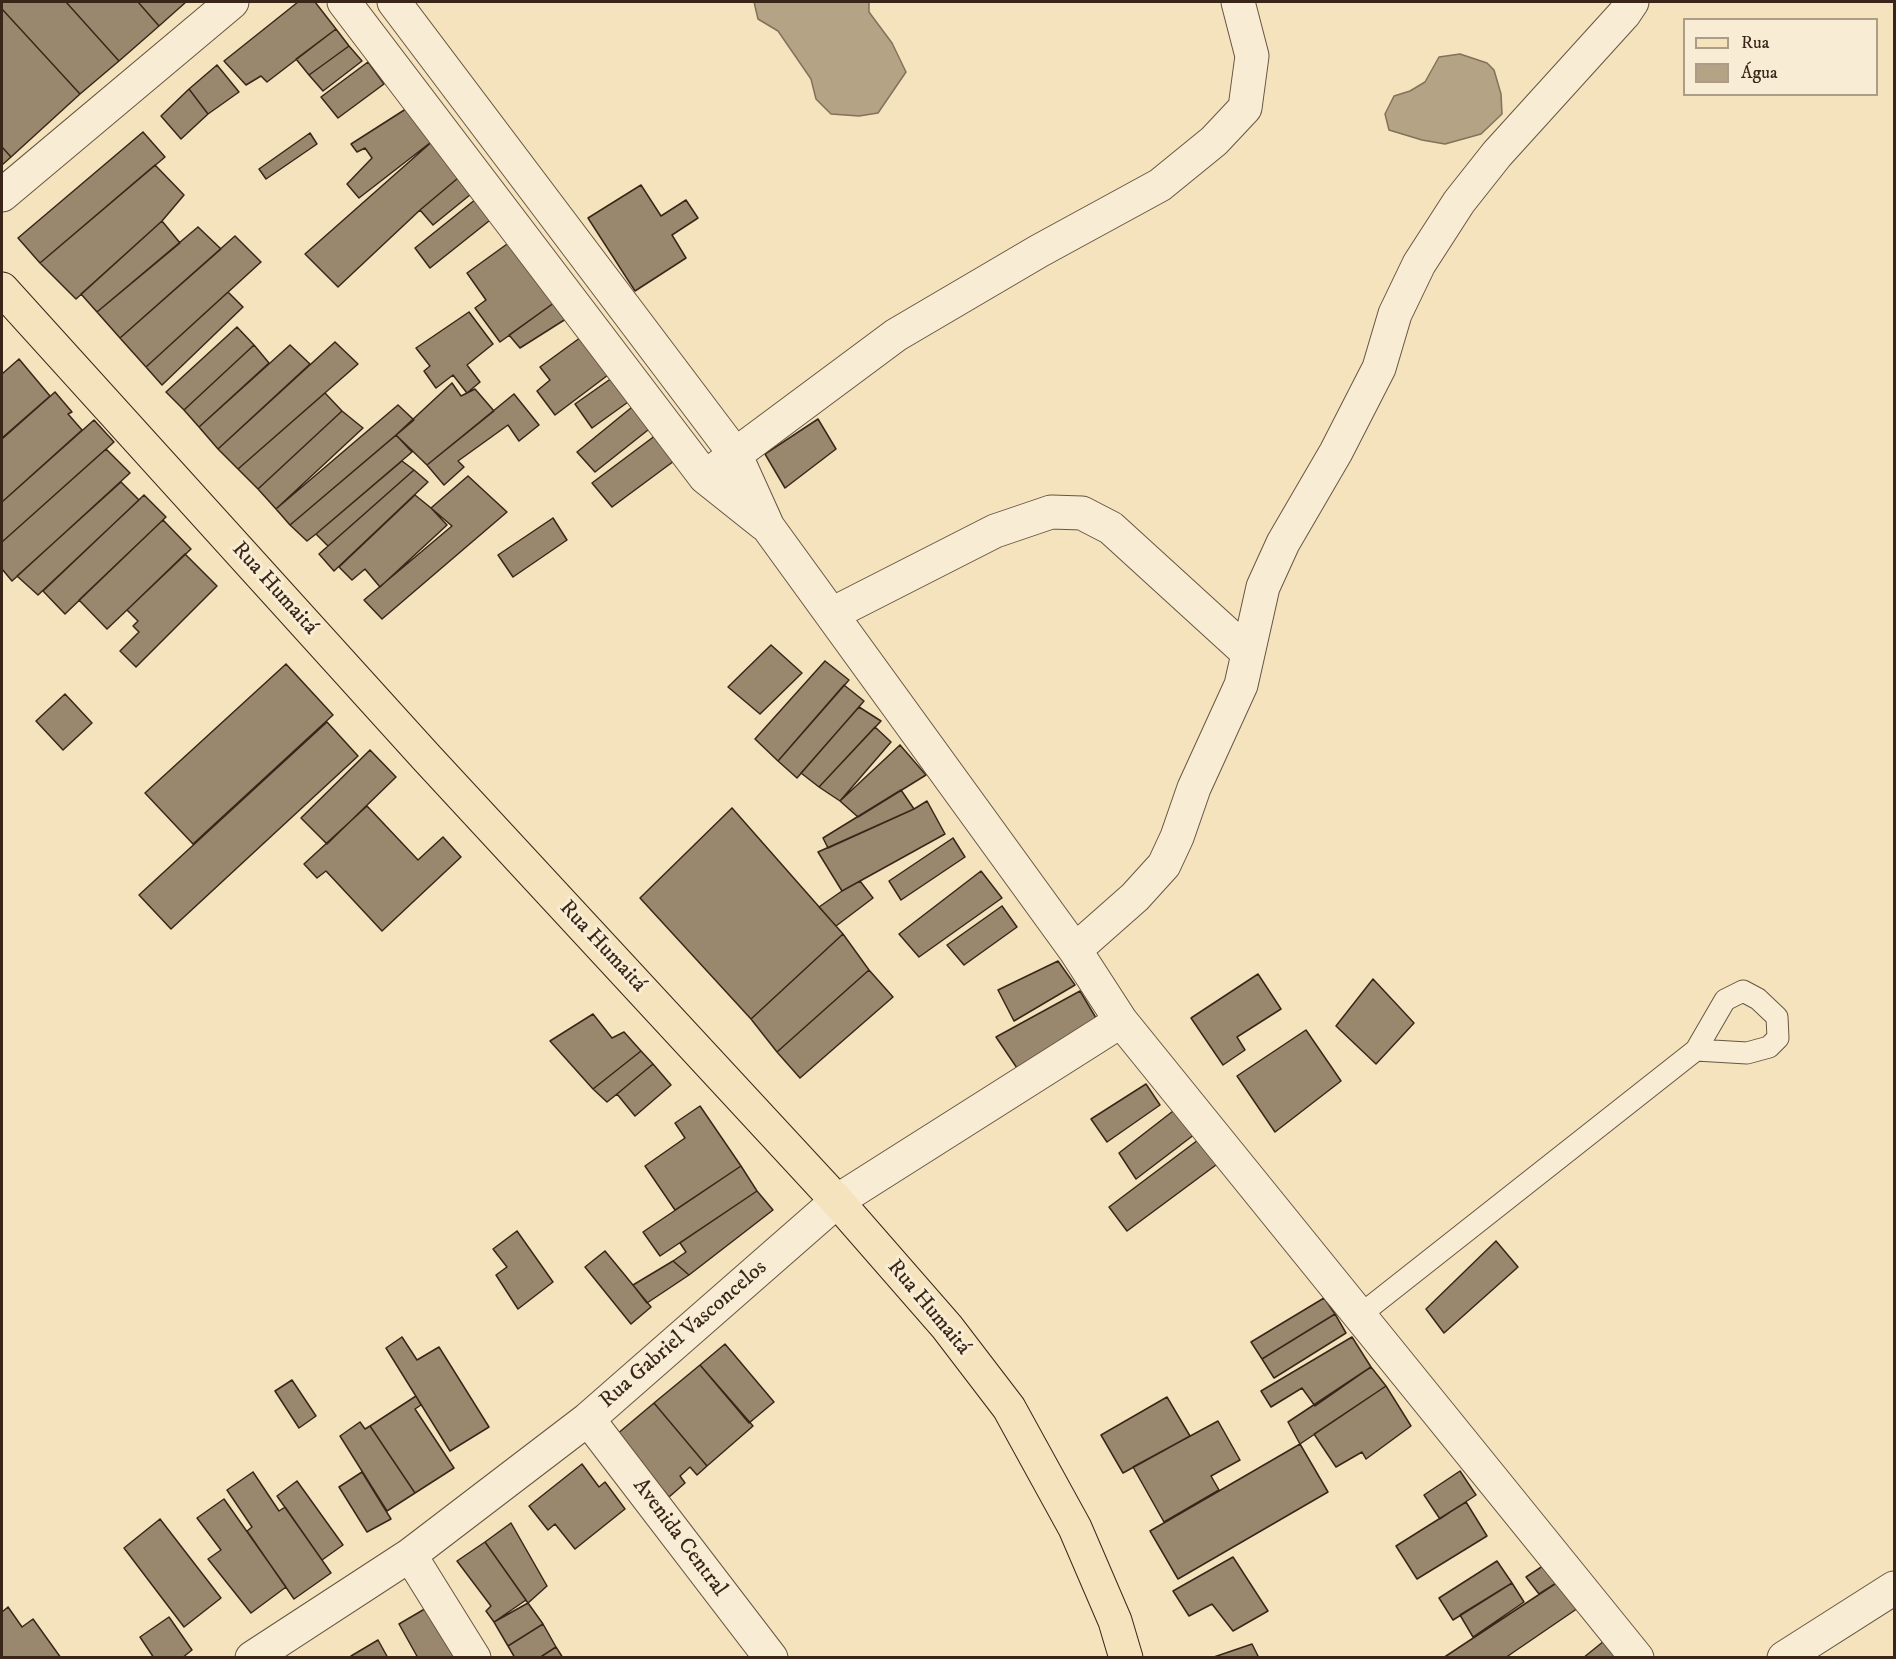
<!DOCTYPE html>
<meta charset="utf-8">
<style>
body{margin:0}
#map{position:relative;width:1896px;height:1659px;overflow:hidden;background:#f4e3bd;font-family:"IM FELL DW Pica",serif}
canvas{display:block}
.frame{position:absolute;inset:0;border:3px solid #392619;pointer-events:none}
.legend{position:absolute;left:1683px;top:18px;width:195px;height:78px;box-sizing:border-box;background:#f8edd4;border:2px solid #ac9d89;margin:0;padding:8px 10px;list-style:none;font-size:18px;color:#392619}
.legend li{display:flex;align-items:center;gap:12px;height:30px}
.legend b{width:30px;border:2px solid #ac9d89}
</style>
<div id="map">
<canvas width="1896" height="1659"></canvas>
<div class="frame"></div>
<ul class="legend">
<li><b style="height:8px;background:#f4e3bd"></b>Rua</li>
<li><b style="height:16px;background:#b4a385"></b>Água</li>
</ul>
</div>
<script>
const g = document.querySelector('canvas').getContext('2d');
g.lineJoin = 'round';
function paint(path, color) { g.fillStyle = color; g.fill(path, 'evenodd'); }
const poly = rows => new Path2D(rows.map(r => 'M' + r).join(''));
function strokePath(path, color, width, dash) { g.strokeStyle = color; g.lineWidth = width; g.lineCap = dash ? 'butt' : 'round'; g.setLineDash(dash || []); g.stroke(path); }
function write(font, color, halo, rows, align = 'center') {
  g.font = font + ' "IM FELL DW Pica",serif'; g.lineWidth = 6; g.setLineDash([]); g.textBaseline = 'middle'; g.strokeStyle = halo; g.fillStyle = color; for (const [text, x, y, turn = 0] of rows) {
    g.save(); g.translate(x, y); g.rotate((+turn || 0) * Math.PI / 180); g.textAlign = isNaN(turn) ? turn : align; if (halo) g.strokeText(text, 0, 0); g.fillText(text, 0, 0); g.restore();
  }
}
const water = poly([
 [754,2,869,2,869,12,892,43,906,72,878,113,859,116,831,114,816,99,811,79,778,31,758,19,754,2],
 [1460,54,1487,63,1494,70,1501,94,1502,114,1481,134,1445,144,1422,140,1389,130,1385,114,1394,96,1410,91,1425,82,1439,57,1460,54]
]);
paint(water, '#b4a385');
strokePath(water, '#83715a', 1.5);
const building = poly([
 [2,2,66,2,119,61,80,94,2,9,2,2],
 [66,2,138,2,159,26,119,61,66,2],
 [138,2,186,2,159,26,138,2],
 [298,2,315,2,336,29,267,82,261,76,246,85,224,61,298,2],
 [2,9,80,94,11,157,2,147,2,9],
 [336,29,349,46,309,75,296,59,336,29],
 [349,46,362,61,323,91,309,75,349,46],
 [368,62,384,84,338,118,321,97,368,62],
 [217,65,239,92,208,114,189,89,217,65],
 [189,89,208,114,181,139,161,116,189,89],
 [409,107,435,139,359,198,347,184,372,158,365,148,357,152,351,144,409,107],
 [143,132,165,157,40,263,18,238,143,132],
 [310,133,317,144,266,179,259,169,310,133],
 [435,139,464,173,420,210,338,287,305,254,435,139],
 [2,147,11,157,2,165,2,147],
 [155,165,184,195,162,221,76,299,40,263,155,165],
 [464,173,476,190,433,225,420,210,464,173],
 [641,185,661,216,686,200,698,218,672,235,686,258,635,291,588,218,641,185],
 [481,195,494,217,430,268,415,248,481,195],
 [162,221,180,243,97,312,81,294,162,221],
 [198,227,221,249,120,338,97,312,198,227],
 [235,236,261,262,146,367,120,338,235,236],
 [514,239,558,300,500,342,475,308,486,300,467,273,514,239],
 [228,292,243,307,162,385,146,367,228,292],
 [558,300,569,317,520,348,509,335,558,300],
 [469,312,493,344,467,365,480,382,467,393,453,375,436,388,424,371,430,366,416,348,469,312],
 [237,327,254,345,184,410,166,392,237,327],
 [588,332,616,369,555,415,537,391,550,380,540,367,588,332],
 [335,342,358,364,238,469,218,449,335,342],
 [254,345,269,363,199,427,184,410,254,345],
 [290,345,310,364,218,449,199,427,290,345],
 [19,359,50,396,2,438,2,374,19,359],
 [619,373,635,397,592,428,575,404,619,373],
 [452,383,461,396,475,389,494,411,427,465,396,435,452,383],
 [55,392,72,412,68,414,82,430,2,502,2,439,55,392],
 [325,393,342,411,258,489,238,469,325,393],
 [514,394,539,425,519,441,508,425,458,461,464,467,444,485,427,465,514,394],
 [637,403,653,426,595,472,577,452,637,403],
 [398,405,414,420,290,525,276,509,398,405],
 [342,411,363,428,276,509,258,489,342,411],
 [818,419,836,449,785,488,765,454,818,419],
 [94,420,114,442,2,542,2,502,94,420],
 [660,432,678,458,612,507,592,483,660,432],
 [396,435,412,452,316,534,307,541,290,525,396,435],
 [106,449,130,473,12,581,2,569,2,542,106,449],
 [402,461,414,470,328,546,316,534,402,461],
 [414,470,428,482,334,571,319,554,414,470],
 [468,476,507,512,382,619,364,600,452,526,431,508,468,476],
 [121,482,139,500,38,595,17,576,121,482],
 [144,495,166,517,65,614,43,591,144,495],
 [415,495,431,508,447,525,380,587,365,569,352,580,339,567,415,495],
 [553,518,567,540,513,577,498,555,553,518],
 [163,520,191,549,107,629,79,600,163,520],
 [185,554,217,586,136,667,120,651,139,632,133,626,138,621,127,610,185,554],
 [771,645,802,673,760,714,728,687,771,645],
 [825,661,849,680,778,761,755,739,825,661],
 [286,664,333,715,193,844,145,793,286,664],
 [844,685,864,701,797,778,778,761,844,685],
 [65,694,92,723,63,750,36,721,65,694],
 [859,707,881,721,819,787,801,773,859,707],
 [327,722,358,756,171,929,139,895,327,722],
 [875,727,891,742,840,801,819,787,875,727],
 [900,745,926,775,858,817,840,801,900,745],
 [370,750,396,777,327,844,301,818,370,750],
 [901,790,914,809,828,848,823,838,901,790],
 [927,801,945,834,842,891,818,852,914,809,927,801],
 [367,806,418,860,443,837,461,857,382,931,326,871,317,878,304,864,367,806],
 [732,808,843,934,751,1019,640,898,732,808],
 [953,838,965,857,901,900,889,881,953,838],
 [981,871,1002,898,919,957,899,934,981,871],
 [860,881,873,898,836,926,819,907,842,891,860,881],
 [1002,906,1017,927,964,965,947,945,1002,906],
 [843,934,869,970,777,1052,751,1019,843,934],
 [1058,961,1075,985,1014,1021,998,990,1058,961],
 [869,970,893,997,800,1078,777,1052,869,970],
 [1258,974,1281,1009,1237,1037,1245,1050,1223,1065,1191,1018,1258,974],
 [1373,979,1414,1023,1376,1064,1336,1026,1373,979],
 [1080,991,1099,1023,1019,1071,996,1037,1080,991],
 [593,1014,612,1038,624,1032,641,1051,593,1089,550,1041,593,1014],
 [1306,1030,1341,1081,1275,1132,1237,1076,1306,1030],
 [641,1051,653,1064,617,1094,607,1102,593,1089,641,1051],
 [653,1064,671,1085,635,1116,617,1094,653,1064],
 [1146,1084,1160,1105,1107,1142,1091,1119,1146,1084],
 [700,1106,741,1166,675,1210,645,1166,685,1138,675,1123,700,1106],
 [1177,1108,1195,1134,1136,1179,1119,1153,1177,1108],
 [1202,1137,1220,1162,1127,1231,1109,1207,1202,1137],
 [741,1166,757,1191,660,1256,643,1232,741,1166],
 [757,1191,773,1210,689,1275,673,1261,686,1252,680,1243,757,1191],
 [517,1231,553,1282,518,1309,496,1275,507,1267,493,1249,517,1231],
 [1496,1241,1518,1267,1444,1333,1426,1309,1496,1241],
 [605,1251,651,1307,631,1324,585,1267,605,1251],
 [673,1261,689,1275,647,1303,633,1285,673,1261],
 [1324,1298,1335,1314,1262,1359,1251,1342,1324,1298],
 [1335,1314,1346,1333,1274,1378,1262,1359,1335,1314],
 [402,1337,417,1360,439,1347,489,1427,450,1451,386,1348,402,1337],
 [1352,1337,1371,1367,1315,1406,1302,1388,1271,1407,1261,1391,1352,1337],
 [725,1344,774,1402,749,1423,700,1365,725,1344],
 [700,1365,753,1426,707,1466,654,1403,700,1365],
 [1371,1367,1386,1386,1300,1444,1288,1422,1371,1367],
 [292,1380,316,1416,299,1428,275,1391,292,1380],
 [1386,1386,1411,1426,1366,1459,1362,1452,1336,1467,1314,1434,1386,1386],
 [416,1396,421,1405,415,1409,454,1468,415,1493,370,1426,416,1396],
 [1167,1397,1190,1436,1123,1473,1101,1435,1167,1397],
 [654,1403,707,1466,697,1475,690,1467,680,1476,685,1483,669,1497,616,1435,654,1403],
 [1218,1421,1240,1460,1211,1476,1219,1490,1164,1522,1133,1467,1218,1421],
 [360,1422,365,1429,370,1426,415,1493,387,1511,340,1436,360,1422],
 [1300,1444,1328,1492,1178,1579,1150,1531,1300,1444],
 [582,1464,599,1487,605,1482,625,1509,575,1549,555,1524,548,1530,529,1506,582,1464],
 [1460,1471,1476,1495,1440,1519,1424,1495,1460,1471],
 [253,1472,279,1511,285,1507,331,1573,294,1599,247,1531,252,1527,227,1490,253,1472],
 [362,1472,391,1519,367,1532,339,1487,362,1472],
 [297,1481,343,1545,322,1560,277,1496,297,1481],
 [224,1499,286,1587,251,1613,208,1559,221,1550,197,1518,224,1499],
 [1466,1502,1487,1536,1417,1579,1396,1546,1466,1502],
 [160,1519,221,1598,184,1627,124,1548,160,1519],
 [511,1523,547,1586,528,1603,485,1542,511,1523],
 [485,1542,526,1600,494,1622,486,1611,491,1606,457,1561,485,1542],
 [1233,1557,1268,1611,1233,1631,1212,1604,1189,1616,1173,1591,1233,1557],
 [1497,1561,1512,1583,1453,1620,1439,1598,1497,1561],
 [1549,1562,1561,1580,1539,1594,1526,1577,1549,1562],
 [1561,1580,1581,1606,1505,1658,1443,1658,1561,1580],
 [1512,1583,1524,1602,1473,1637,1460,1615,1512,1583],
 [528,1603,543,1624,508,1646,494,1622,528,1603],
 [8,1607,22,1627,33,1619,61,1658,2,1658,2,1612,8,1607],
 [428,1607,460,1658,418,1658,399,1624,428,1607],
 [169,1617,192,1650,182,1658,154,1658,140,1637,169,1617],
 [543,1624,556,1647,539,1658,515,1658,508,1646,543,1624],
 [378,1640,388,1658,351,1658,351,1656,378,1640],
 [1604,1641,1617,1658,1583,1658,1604,1641],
 [1252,1644,1259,1658,1211,1658,1252,1644],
 [556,1647,563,1658,539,1658,556,1647]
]);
paint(building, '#9a886e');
strokePath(building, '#392619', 1.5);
const lane = poly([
 [1360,1315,1696,1050,1747,1053,1769,1047,1778,1038,1777,1017,1758,999,1743,991,1725,1000,1696,1050]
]);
const street = poly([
 [344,2,705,477,764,524],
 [394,2,735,454,768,527,1075,950,1121,1021,1637,1658],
 [2,195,232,2],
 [705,477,896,335,1039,251,1160,185,1214,141,1245,108,1252,56,1238,2],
 [832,614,995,531,1051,512,1082,513,1111,528,1248,653],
 [1075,950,1135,897,1164,865,1177,837,1194,788,1241,685,1263,587,1283,543,1336,452,1379,368,1395,314,1419,264,1459,202,1497,154,1624,14,1632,2],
 [588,1419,771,1658],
 [410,1555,474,1658],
 [252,1658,410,1555,588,1419,837,1201,1121,1021],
 [1784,1658,1894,1588]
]);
const primary = poly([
 [2,289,426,757,837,1201,947,1327,1009,1408,1075,1528,1115,1621,1126,1658]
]);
strokePath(lane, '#685542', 23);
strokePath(street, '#685542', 35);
strokePath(primary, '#392619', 35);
strokePath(poly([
 [872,1658,873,1658]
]), '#392619', 4, [1.5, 3]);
strokePath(lane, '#f8edd4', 21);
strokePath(street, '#f8edd4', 33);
strokePath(primary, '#f4e3bd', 33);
write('22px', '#392619', '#f8edd4', [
 ["Rua Humaitá",274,589,48],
 ["Rua Humaitá",602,947,47],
 ["Rua Humaitá",928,1308,50],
 ["Rua Gabriel Vasconcelos",684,1335,-41],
 ["Avenida Central",679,1538,53]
]);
</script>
